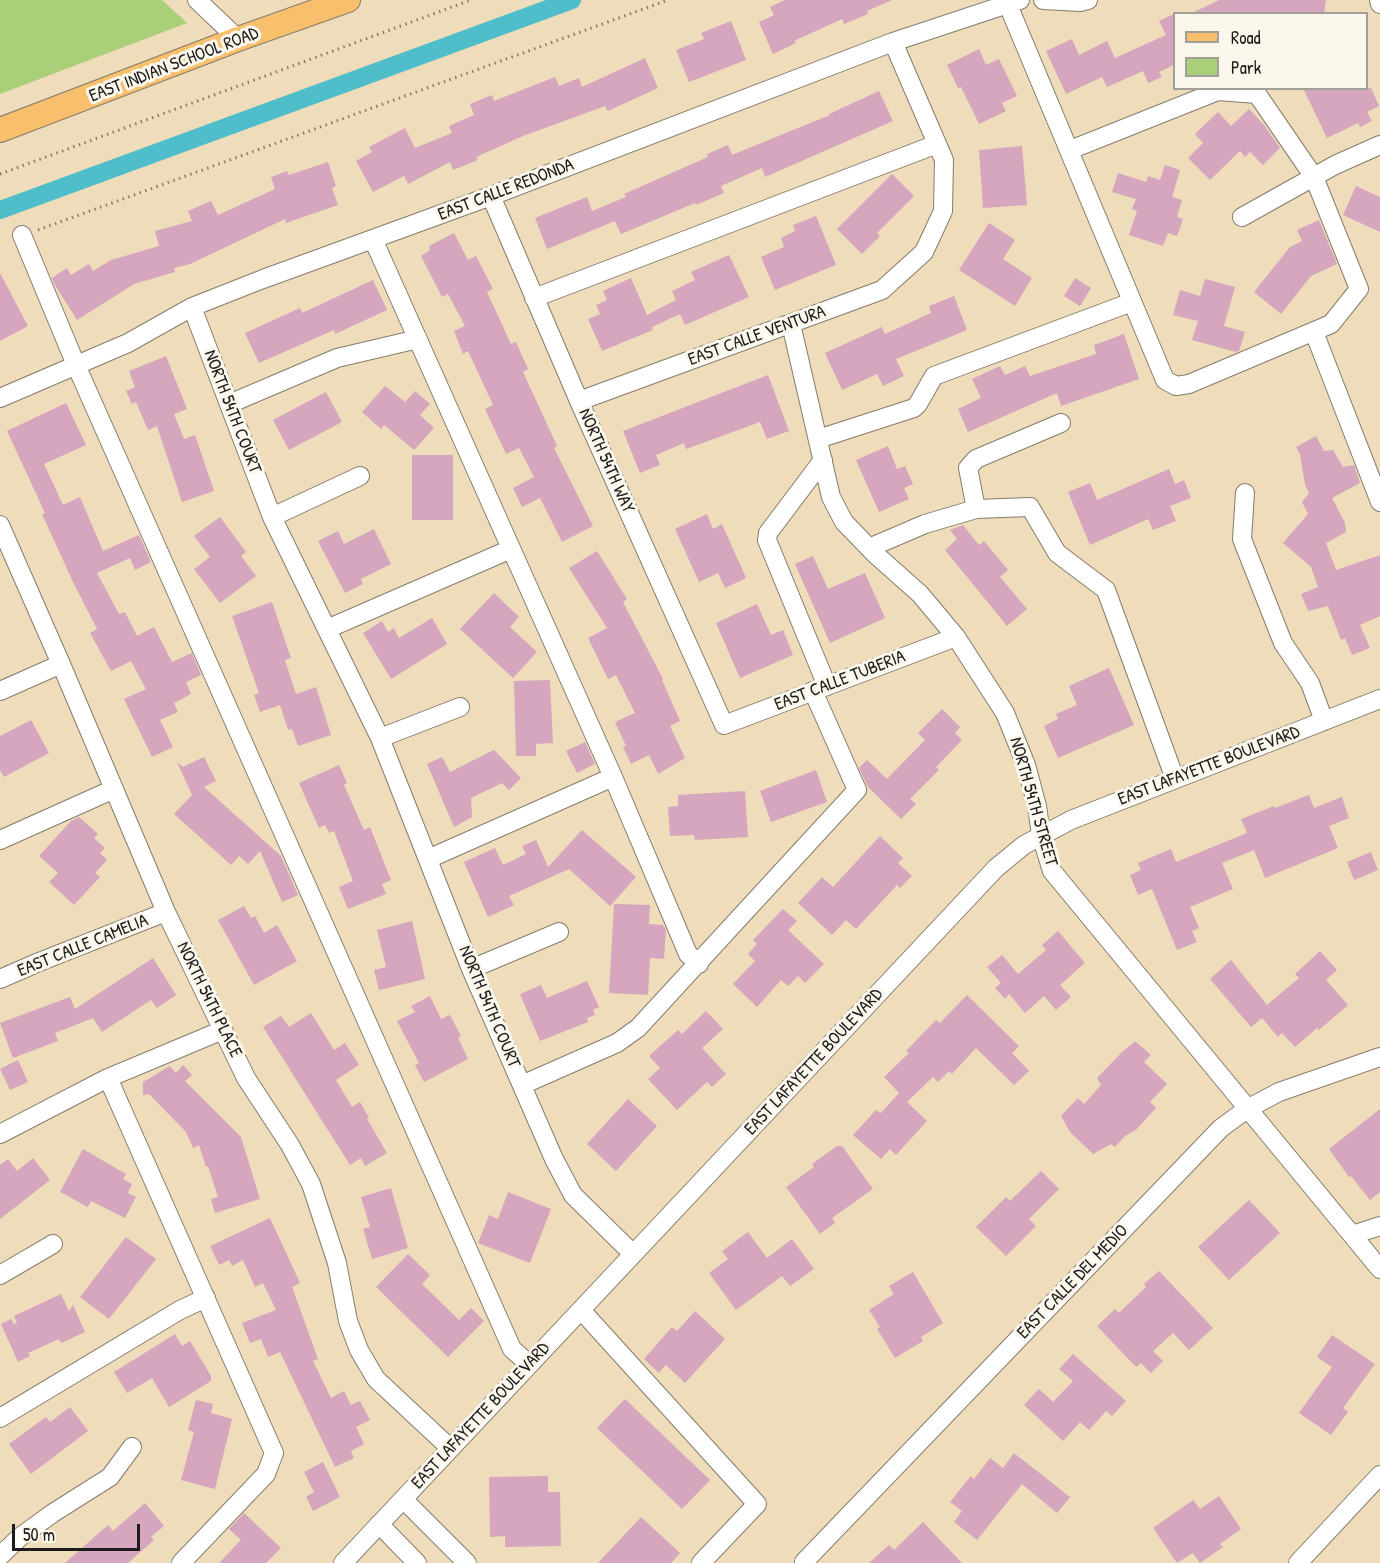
<!DOCTYPE html>
<style>
body{margin:0}
#map{position:relative;width:1380px;height:1563px;overflow:hidden;background:#eedcba;font-family:"Patrick Hand",sans-serif}
canvas{display:block}
.legend{position:absolute;left:1173px;top:12px;width:195px;height:78px;box-sizing:border-box;background:#fbf7ec;border:2px solid #a29f99;margin:0;padding:8px 10px;list-style:none;font-size:18px;color:#1c1c1c}
.legend li{display:flex;align-items:center;gap:12px;height:30px}
.legend b{width:30px;border:2px solid #a29f99}
.scale{position:absolute;left:12px;top:1524px;width:128px;height:27px;box-sizing:border-box;border:3px solid #1c1c1c;border-top:0;padding-left:8px;font-size:18px;line-height:21px;white-space:nowrap;color:#1c1c1c;-webkit-text-stroke:4px #fbf7ec;paint-order:stroke}
</style>
<div id="map">
<canvas width="1380" height="1563"></canvas>
<ul class="legend">
<li><b style="height:8px;background:#f8bf6c"></b>Road</li>
<li><b style="height:16px;background:#aacf79"></b>Park</li>
</ul>
<div class="scale">50 m</div>
</div>
<script>
const g = document.querySelector('canvas').getContext('2d');
g.lineJoin = 'round';
function paint(path, color) { g.fillStyle = color; g.fill(path, 'evenodd'); }
const poly = rows => new Path2D(rows.map(r => 'M' + r).join(''));
function strokePath(path, color, width, dash) { g.strokeStyle = color; g.lineWidth = width; g.lineCap = dash ? 'butt' : 'round'; g.setLineDash(dash || []); g.stroke(path); }
function write(font, color, halo, rows, align = 'center') {
  g.font = font + ' "Patrick Hand",sans-serif'; g.lineWidth = 6; g.setLineDash([]); g.textBaseline = 'middle'; g.strokeStyle = halo; g.fillStyle = color; for (const [text, x, y, turn = 0] of rows) {
    g.save(); g.translate(x, y); g.rotate((+turn || 0) * Math.PI / 180); g.textAlign = isNaN(turn) ? turn : align; if (halo) g.strokeText(text, 0, 0); g.fillText(text, 0, 0); g.restore();
  }
}
paint(poly([
 [0,0,162,0,187,23,0,94]
]), '#aacf79');
strokePath(poly([
 [0,210,572,0]
]), '#50bdca', 18);
paint(poly([
 [785,0,892,0,867,11,868,14,844,24,842,19,794,41,796,43,773,54,759,22,774,15,770,7],
 [1219,0,1326,0,1324,14,1190,14],
 [1174,14,1174,65,1159,72,1162,77,1148,83,1143,71,1107,87,1102,77,1066,94,1046,51,1072,39,1079,55,1107,41,1115,58,1166,35,1159,21],
 [731,21,746,60,689,82,676,50,704,39,701,33],
 [979,49,986,65,999,59,1017,96,1002,103,1006,111,979,124,961,87,958,88,947,65],
 [645,58,658,88,608,111,605,106,523,136,476,157,478,160,453,170,450,162,408,184,404,176,373,192,356,161,372,152,369,147,405,128,415,148,452,133,449,126,474,115,470,104,492,95,494,101,555,77,559,86,579,78,582,87],
 [1303,88,1371,88,1379,106,1367,112,1372,121,1360,127,1358,123,1327,138],
 [879,91,893,121,765,177,762,168,721,186,724,193,696,205,695,203,621,234,615,221,547,249,535,218,587,197,592,211,626,197,624,194,708,157,707,154,728,145,732,155,830,115,829,114],
 [1249,109,1264,125,1280,148,1263,165,1250,152,1245,157,1240,151,1210,180,1188,158,1203,143,1195,134,1218,112,1231,126],
 [1022,146,1027,205,983,208,979,150],
 [328,162,336,186,332,188,338,205,286,223,285,219,190,264,174,268,175,272,134,284,77,320,55,285,52,278,67,268,71,275,89,264,93,271,111,260,159,246,155,231,192,221,188,211,211,201,218,215,275,189,271,177,287,171,289,175],
 [1165,165,1180,170,1172,197,1182,200,1177,217,1183,219,1177,236,1168,233,1163,246,1129,235,1137,211,1132,209,1136,199,1112,192,1118,173,1146,182,1148,176,1160,180],
 [892,174,914,196,877,233,880,236,862,254,837,229],
 [1356,186,1380,197,1380,232,1343,215],
 [816,216,836,265,775,290,761,257,784,247,781,238,795,231,793,225],
 [1319,220,1337,264,1311,276,1281,314,1254,292,1290,247,1302,241,1297,230],
 [989,223,1015,240,1003,259,1032,278,1015,306,959,270],
 [454,233,468,260,476,256,493,289,487,292,511,344,516,342,528,369,523,372,557,446,554,448,593,526,562,542,540,498,522,507,513,488,534,477,519,448,506,454,485,409,493,405,468,351,463,354,454,331,465,326,448,294,442,297,421,256,430,250,429,246],
 [729,255,749,297,685,325,680,314,652,327,653,330,602,351,588,319,600,314,596,305,607,300,603,291,631,278,647,315,676,300,672,291,695,280,691,272],
 [0,273,28,326,0,341],
 [1075,278,1091,288,1080,306,1064,296],
 [1205,279,1235,287,1224,326,1245,332,1239,351,1236,352,1192,340,1198,321,1173,315,1180,290,1200,296],
 [373,280,387,310,335,334,334,330,259,363,245,333,300,308,302,313],
 [954,296,967,330,896,359,904,376,883,386,877,374,842,390,825,353,882,327,885,334,931,313,929,306],
 [1124,334,1139,379,1061,406,1057,393,968,432,958,409,981,398,972,379,1000,366,1005,375,1025,366,1030,376,1096,354,1094,345],
 [166,356,187,409,174,414,184,439,195,435,214,491,182,502,157,426,148,430,136,402,132,404,126,391,135,387,129,371],
 [768,375,789,431,767,439,760,422,686,449,684,443,656,455,660,465,640,473,623,431],
 [385,386,405,402,415,391,430,404,420,415,434,428,414,450,384,425,381,429,362,412],
 [326,392,342,422,289,450,273,420],
 [66,403,86,445,44,464,63,505,80,497,103,551,139,535,151,562,135,570,130,558,97,573,119,614,125,612,137,636,154,627,172,662,192,653,201,675,186,682,191,694,174,703,178,712,160,720,173,747,152,757,124,699,146,689,131,661,111,671,90,633,97,629,73,582,42,514,45,513,7,431],
 [1316,436,1324,451,1333,450,1343,467,1354,465,1360,483,1332,498,1345,523,1346,532,1326,543,1336,570,1380,555,1380,616,1360,625,1370,648,1352,655,1345,638,1341,640,1328,606,1308,611,1301,594,1318,587,1311,567,1283,543,1308,514,1302,502,1309,493,1305,485,1300,454,1296,447],
 [888,446,897,469,905,466,913,484,904,488,909,499,879,512,856,460],
 [412,455,453,455,453,520,412,520],
 [1169,469,1175,484,1184,480,1191,498,1170,506,1176,521,1153,530,1148,519,1090,545,1068,492,1090,483,1097,500],
 [707,514,713,529,722,524,746,578,725,588,718,573,699,582,675,529],
 [220,517,246,552,241,556,256,576,220,603,194,569,210,557,194,536],
 [963,525,979,545,984,541,1008,570,1000,577,1027,609,1007,626,945,550,957,539,950,530],
 [374,529,391,564,361,579,363,584,345,593,318,541,338,531,344,544],
 [597,551,627,599,623,602,663,679,662,680,680,721,670,726,685,758,658,774,649,755,631,764,623,747,626,746,615,722,635,713,616,675,608,679,588,638,607,628,569,568],
 [813,556,828,589,865,573,885,618,830,643,795,564],
 [494,593,519,617,510,627,537,652,513,678,460,629],
 [272,602,291,658,285,660,296,694,316,687,331,735,298,746,292,729,288,730,280,705,260,712,254,695,259,693,232,616],
 [757,604,771,635,783,630,793,655,740,678,716,623],
 [432,618,447,644,391,679,363,633,382,621,388,632,394,628,399,638],
 [1109,668,1134,725,1058,758,1044,726,1058,719,1056,714,1077,705,1069,686],
 [550,680,553,743,536,744,536,756,516,756,514,681],
 [942,709,960,727,955,733,962,740,936,767,939,770,910,799,916,804,901,819,868,787,859,768,867,760,887,779,925,740,918,733],
 [31,720,49,753,4,777,0,770,0,736],
 [585,742,595,764,577,773,566,751],
 [494,750,521,778,509,790,502,783,471,798,472,817,454,827,427,764,442,757,450,772],
 [204,757,216,781,204,787,281,856,298,895,282,902,260,851,248,864,239,856,231,865,174,814,192,795,177,762,183,767],
 [339,765,347,783,344,785,364,830,370,827,391,880,382,884,386,894,348,909,339,887,353,881,334,831,329,833,325,825,319,828,299,783],
 [816,770,827,802,771,822,760,791],
 [745,791,748,837,695,840,694,835,670,836,668,807,678,806,678,795],
 [1309,795,1314,808,1342,797,1349,818,1329,826,1338,848,1265,878,1254,850,1222,863,1233,889,1190,907,1199,928,1192,931,1197,942,1177,950,1152,889,1138,895,1130,875,1141,870,1138,863,1171,849,1176,862,1247,833,1241,819,1274,806,1275,808],
 [79,817,98,834,94,838,105,848,100,853,107,860,95,873,100,877,74,905,49,882,58,873,39,856,71,821],
 [582,830,636,877,610,906,569,869,509,896,514,905,488,917,464,862,495,848,503,865,526,854,522,846,536,840,548,867],
 [880,836,903,858,898,863,912,876,900,888,897,885,856,929,846,920,832,935,798,903,822,877,833,887],
 [1371,852,1378,870,1354,880,1347,862],
 [614,904,650,905,649,924,663,925,666,930,664,959,650,958,648,995,609,993],
 [244,906,251,918,255,916,264,933,277,925,297,961,254,985,218,920],
 [783,909,797,921,788,930,824,964,805,983,798,976,788,986,781,980,757,1007,733,984,755,961,748,954,757,944,753,940],
 [412,921,425,979,379,990,374,970,386,967,377,930],
 [1058,931,1085,963,1060,985,1071,997,1056,1010,1044,996,1025,1013,1009,994,1005,999,995,988,1001,983,987,967,1002,955,1018,974,1046,950,1042,945],
 [1320,951,1337,970,1326,980,1348,1005,1319,1030,1317,1028,1295,1047,1282,1033,1278,1037,1262,1018,1251,1027,1210,979,1231,960,1267,1005,1299,978,1295,974],
 [153,958,176,995,157,1008,151,1000,102,1032,93,1018,55,1033,58,1041,13,1058,0,1023,70,997,75,1009],
 [587,981,599,1007,593,1010,595,1015,587,1018,588,1022,540,1041,520,994,541,985,547,998],
 [967,995,1019,1046,1012,1053,1029,1071,1014,1085,976,1048,952,1074,949,1071,938,1082,933,1077,907,1102,927,1121,896,1155,890,1149,881,1159,853,1135,876,1110,881,1113,899,1093,884,1077,909,1053,906,1051,936,1020,940,1023],
 [430,996,441,1019,450,1015,461,1036,458,1038,468,1059,424,1082,415,1065,419,1063,397,1021,415,1012,411,1006],
 [706,1011,723,1029,702,1048,726,1074,712,1087,707,1082,677,1110,648,1079,660,1068,649,1056,678,1030,682,1034],
 [311,1013,334,1050,345,1043,359,1065,336,1080,352,1107,360,1102,369,1118,367,1119,387,1153,365,1166,361,1158,350,1165,263,1027,281,1016,289,1027],
 [1135,1041,1151,1055,1144,1062,1167,1084,1150,1102,1156,1108,1136,1130,1125,1136,1115,1147,1111,1144,1093,1154,1070,1132,1061,1116,1078,1098,1084,1104,1101,1085,1097,1078,1122,1052],
 [18,1060,28,1082,10,1090,0,1069],
 [183,1065,192,1075,185,1081,241,1137,260,1199,215,1213,211,1199,218,1197,208,1166,206,1167,199,1145,193,1148,186,1132,149,1094,143,1095,143,1082,170,1066,176,1073],
 [628,1099,657,1126,616,1171,587,1144],
 [1380,1109,1380,1192,1370,1200,1351,1176,1349,1177,1329,1149],
 [837,1146,842,1146,873,1189,832,1218,835,1223,820,1234,786,1187,814,1167,812,1164],
 [83,1149,126,1174,123,1179,132,1184,128,1193,136,1197,125,1218,91,1201,88,1207,60,1192],
 [33,1158,50,1180,0,1219,0,1165,8,1159,17,1171],
 [1041,1171,1059,1189,1029,1219,1036,1226,1006,1256,976,1227,1006,1197,1010,1201],
 [391,1188,408,1248,372,1259,363,1229,370,1227,361,1197],
 [508,1192,551,1209,530,1263,478,1243,489,1215,498,1219],
 [1249,1200,1280,1233,1229,1280,1198,1247],
 [270,1218,300,1283,292,1287,318,1359,313,1361,331,1398,344,1391,351,1405,360,1401,370,1420,356,1427,364,1444,351,1451,354,1458,335,1467,280,1352,268,1357,261,1339,250,1343,242,1323,276,1310,263,1283,255,1287,243,1260,232,1266,229,1260,219,1265,210,1246],
 [748,1232,767,1258,792,1239,814,1269,790,1286,782,1276,736,1310,709,1273,728,1259,722,1251],
 [126,1237,156,1259,109,1319,80,1297],
 [408,1254,430,1275,422,1284,459,1320,471,1308,484,1321,448,1357,376,1287],
 [1159,1271,1213,1328,1189,1350,1173,1333,1153,1351,1163,1361,1151,1373,1141,1363,1136,1367,1097,1326,1115,1309,1119,1313,1146,1287,1144,1284],
 [913,1272,943,1323,921,1337,923,1341,895,1358,877,1329,880,1327,869,1310,894,1294,889,1286],
 [61,1294,69,1311,73,1305,85,1332,61,1343,59,1339,28,1353,30,1356,18,1362,1,1324,11,1319,14,1324,17,1323,14,1316],
 [695,1311,725,1339,685,1383,666,1365,659,1373,644,1359,672,1327,677,1331],
 [175,1334,182,1346,190,1341,211,1376,211,1381,169,1407,152,1378,127,1393,114,1372],
 [1332,1335,1375,1364,1343,1408,1348,1412,1331,1435,1299,1413,1332,1367,1317,1357],
 [1073,1354,1126,1401,1112,1416,1106,1411,1089,1430,1080,1422,1063,1441,1024,1405,1039,1389,1053,1402,1073,1381,1059,1369],
 [625,1399,710,1480,682,1509,597,1428],
 [196,1400,213,1404,211,1413,232,1419,215,1489,181,1480,194,1432,188,1430],
 [70,1407,88,1431,31,1474,9,1444,46,1417,50,1422],
 [1014,1453,1070,1497,1057,1513,1022,1484,977,1540,954,1522,962,1511,950,1502,971,1476,974,1479,990,1458,1003,1468],
 [323,1462,340,1497,313,1511,306,1497,314,1492,304,1472],
 [548,1476,548,1492,560,1492,561,1546,505,1547,505,1536,490,1537,489,1477],
 [1219,1496,1241,1529,1220,1544,1223,1547,1200,1563,1193,1553,1177,1563,1153,1528,1193,1500,1200,1509],
 [145,1503,164,1526,151,1537,154,1540,128,1563,65,1563,108,1525,113,1531],
 [244,1513,281,1548,266,1563,219,1563,241,1540,229,1529],
 [641,1517,680,1553,671,1563,598,1563],
 [923,1522,962,1563,869,1563,889,1545,894,1550]
]), '#d5a6be');
const minor = poly([
 [197,0,238,39],
 [1006,0,1165,380,1176,386,1189,384,1331,324,1359,289,1314,177,1257,94,1218,91,1070,150],
 [1043,0,1080,2,1088,0],
 [1379,0,1380,4],
 [491,196,579,401,724,725,956,637],
 [1242,217,1335,165,1380,145],
 [22,235,76,365,512,1349,529,1364],
 [373,239,613,777,688,954,699,964],
 [534,298,937,144],
 [192,307,272,517,380,738,471,969,554,1159,573,1195,633,1254],
 [791,324,831,497,844,522,875,554,920,594,956,637,1005,713,1026,765,1037,806,1041,835,1052,871,1380,1269],
 [1314,332,1380,502],
 [0,398,128,343,192,307,263,279,491,196,893,42,1020,0],
 [579,401,882,290,924,252,943,211,944,160,893,42],
 [229,404,337,358,418,339],
 [818,439,914,408,918,404,934,376,1132,302],
 [823,460,768,533,767,540,827,686],
 [1245,493,1242,539,1283,643,1310,683,1324,721],
 [976,509,1030,507,1057,553,1106,590,1175,779],
 [272,517,360,476],
 [0,525,61,664,166,912,246,1078,290,1145,311,1184,337,1263,348,1321,359,1350,376,1379,450,1448],
 [869,548,925,524,976,509,968,468,976,459,1061,423],
 [327,629,511,549],
 [0,691,61,664],
 [380,738,460,707],
 [0,840,114,789],
 [428,859,613,777],
 [471,969,559,932],
 [0,979,39,962,166,912],
 [108,1078,274,1453,266,1474,181,1563],
 [522,1085,617,1043,638,1028,857,790,813,691],
 [0,1134,108,1078,223,1030],
 [1352,1235,1380,1226],
 [0,1275,53,1244],
 [581,1310,757,1504,701,1563],
 [0,1418,180,1310,206,1298],
 [403,1499,467,1563],
 [379,1524,417,1563],
 [0,1556,20,1537,53,1513,110,1477,132,1447],
 [804,1562,1221,1128,1247,1109,1279,1092,1380,1057],
 [343,1563,996,868,1024,845,1071,820,1380,699],
 [1298,1563,1380,1475]
]);
const major = poly([
 [0,130,238,39,348,0]
]);
strokePath(minor, '#857c6b', 20);
strokePath(major, '#857c6b', 26);
strokePath(poly([
 [0,174,471,0],
 [38,230,668,0]
]), '#857c6b', 3, [1.5, 4.5]);
strokePath(minor, '#fff', 18);
strokePath(major, '#f8bf6c', 24);
write('18px', '#1c1c1c', '#fbf7ec', [
 ["EAST INDIAN SCHOOL ROAD",174,65,-21],
 ["EAST CALLE REDONDA",506,190,-21],
 ["EAST CALLE VENTURA",757,336,-20],
 ["NORTH 54TH COURT",232,412,69],
 ["NORTH 54TH WAY",606,461,66],
 ["EAST CALLE TUBERIA",840,681,-21],
 ["EAST LAFAYETTE BOULEVARD",1209,766,-21],
 ["NORTH 54TH STREET",1033,802,74],
 ["EAST CALLE CAMELIA",83,946,-22],
 ["NORTH 54TH PLACE",209,1000,64],
 ["NORTH 54TH COURT",489,1007,67],
 ["EAST LAFAYETTE BOULEVARD",814,1062,-47],
 ["EAST CALLE DEL MEDIO",1073,1282,-46],
 ["EAST LAFAYETTE BOULEVARD",481,1416,-47]
]);
</script>
